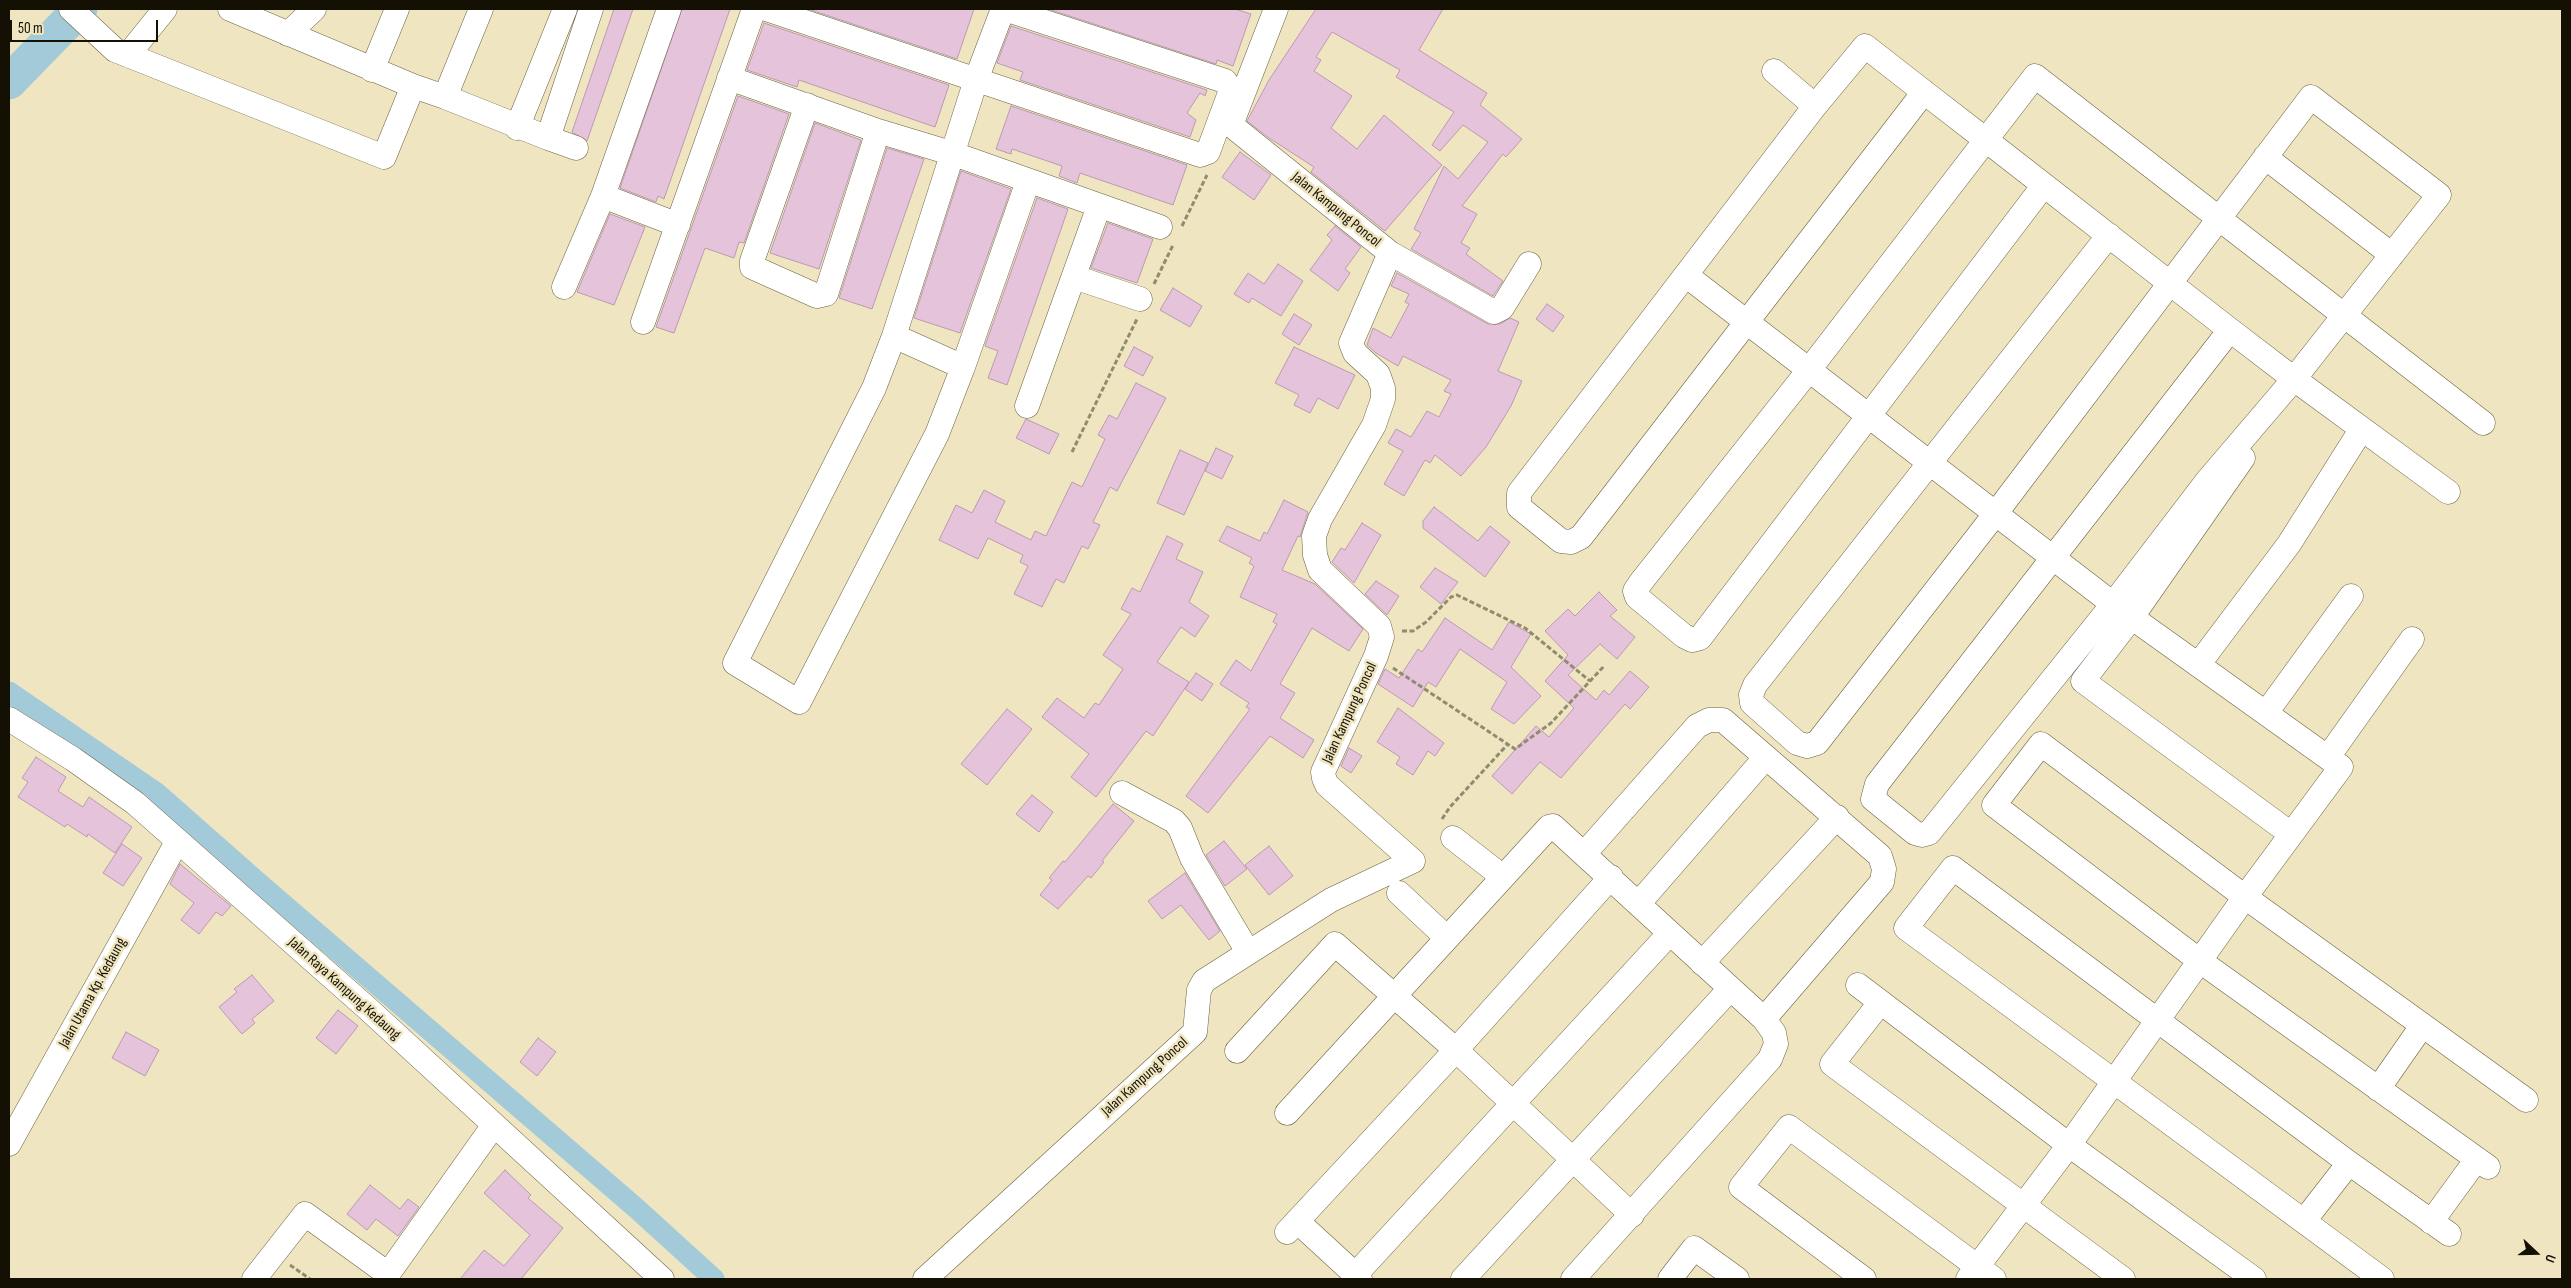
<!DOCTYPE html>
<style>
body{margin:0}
#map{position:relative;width:2571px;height:1288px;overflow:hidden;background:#efe5c0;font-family:"Sofia Sans Condensed",sans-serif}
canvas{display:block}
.frame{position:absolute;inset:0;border:10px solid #141004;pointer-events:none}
.north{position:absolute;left:2511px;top:1228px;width:50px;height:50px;-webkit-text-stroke:4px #efe5c0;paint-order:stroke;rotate:111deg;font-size:14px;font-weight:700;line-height:20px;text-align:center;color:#141004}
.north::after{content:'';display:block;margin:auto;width:18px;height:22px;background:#141004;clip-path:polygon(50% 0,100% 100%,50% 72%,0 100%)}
.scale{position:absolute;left:10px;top:20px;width:148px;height:22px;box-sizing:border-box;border:2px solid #141004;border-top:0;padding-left:6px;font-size:15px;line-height:18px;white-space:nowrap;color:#141004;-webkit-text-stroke:4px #efe5c0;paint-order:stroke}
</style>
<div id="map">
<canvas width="2571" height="1288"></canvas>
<div class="frame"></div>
<div class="north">U</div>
<div class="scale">50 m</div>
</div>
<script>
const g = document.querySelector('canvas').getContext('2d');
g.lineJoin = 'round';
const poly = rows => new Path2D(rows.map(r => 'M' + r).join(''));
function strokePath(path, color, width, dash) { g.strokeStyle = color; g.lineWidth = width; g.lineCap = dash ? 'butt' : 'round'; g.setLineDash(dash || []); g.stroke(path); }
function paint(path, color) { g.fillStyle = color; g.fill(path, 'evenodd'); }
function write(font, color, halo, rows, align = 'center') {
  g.font = font + ' "Sofia Sans Condensed",sans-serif'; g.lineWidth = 5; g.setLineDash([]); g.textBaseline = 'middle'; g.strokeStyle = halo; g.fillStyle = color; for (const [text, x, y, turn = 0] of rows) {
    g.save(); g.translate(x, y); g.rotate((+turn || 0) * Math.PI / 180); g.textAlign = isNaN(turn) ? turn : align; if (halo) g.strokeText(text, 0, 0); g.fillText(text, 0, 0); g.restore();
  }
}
strokePath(poly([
 [9,692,158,794,260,884,636,1208,714,1279]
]), '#a3cad9', 21);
strokePath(poly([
 [9,82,80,9]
]), '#a3cad9', 35);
const building = poly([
 [614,9,633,9,587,141,572,132,614,9],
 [682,9,730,9,664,199,658,196,656,202,620,188,682,9],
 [808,9,974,9,957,59,808,9],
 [1048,9,1235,9,1251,14,1233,66,1217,60,1216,64,1048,9],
 [1316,9,1443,9,1419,50,1487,93,1480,105,1522,139,1506,157,1503,154,1462,206,1477,214,1461,243,1470,248,1466,254,1503,281,1493,296,1411,249,1421,233,1414,229,1444,166,1458,179,1488,142,1463,125,1440,151,1432,145,1454,112,1396,77,1400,70,1332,32,1316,57,1321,60,1314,71,1352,96,1331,128,1357,149,1384,115,1442,165,1385,231,1311,172,1314,167,1269,138,1247,121,1269,80,1316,9],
 [764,23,949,85,935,127,799,80,797,87,747,70,764,23],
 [1011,26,1207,90,1205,96,1200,93,1187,113,1196,120,1190,137,1020,80,1023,72,997,63,1011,26],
 [738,96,789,114,744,243,739,242,734,258,705,248,674,333,656,327,738,96],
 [1011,106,1187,165,1173,205,1080,173,1077,183,1059,176,1062,166,1012,149,1011,154,996,149,1011,106],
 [815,123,861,140,819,269,770,253,815,123],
 [887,148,924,159,872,309,839,298,887,148],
 [1240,152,1271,175,1254,200,1222,177,1240,152],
 [961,171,1011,189,960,333,914,318,961,171],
 [1037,198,1068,209,1007,385,988,378,998,351,985,346,1037,198],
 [610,214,645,227,614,305,577,292,610,214],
 [1108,223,1153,239,1137,283,1091,268,1108,223],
 [1335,226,1361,247,1345,269,1350,273,1338,291,1310,270,1332,240,1327,235,1335,226],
 [1278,264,1303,281,1281,316,1252,298,1249,303,1234,294,1248,273,1264,284,1278,264],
 [1397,273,1488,324,1500,324,1510,318,1519,322,1498,371,1522,381,1511,406,1486,447,1461,476,1435,455,1430,463,1425,460,1404,496,1384,484,1403,451,1388,443,1396,429,1411,437,1427,411,1439,417,1451,394,1444,391,1451,380,1403,356,1398,366,1376,353,1367,345,1373,328,1391,338,1409,304,1405,302,1409,294,1391,286,1397,273],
 [1173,288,1202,306,1190,327,1160,310,1173,288],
 [1547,304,1564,316,1553,332,1536,319,1547,304],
 [1294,314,1312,325,1299,345,1282,334,1294,314],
 [1134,347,1153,357,1143,376,1124,366,1134,347],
 [1294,347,1355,375,1338,409,1318,398,1310,413,1294,405,1299,395,1275,383,1294,347],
 [1136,383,1166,398,1117,491,1110,487,1093,522,1100,525,1088,549,1082,546,1064,583,1056,579,1042,607,1014,594,1028,566,1020,562,1023,555,988,538,978,559,939,540,956,505,972,513,984,490,1005,501,995,522,1031,540,1035,531,1046,536,1072,482,1082,487,1105,439,1098,435,1109,415,1117,419,1136,383],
 [1026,419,1059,434,1049,454,1016,438,1026,419],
 [1216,448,1233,456,1222,479,1205,471,1216,448],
 [1180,450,1208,463,1184,515,1157,503,1180,450],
 [1284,500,1308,512,1300,537,1298,536,1282,570,1315,584,1363,629,1349,651,1312,628,1280,684,1295,693,1280,718,1314,740,1303,758,1270,736,1208,813,1186,796,1250,709,1246,707,1249,703,1220,684,1236,660,1251,671,1277,624,1273,622,1277,614,1240,597,1254,566,1249,563,1252,558,1219,541,1227,526,1260,541,1264,532,1267,534,1284,500],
 [1434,507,1478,541,1490,526,1510,542,1485,577,1423,528,1423,521,1434,507],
 [1362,523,1381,535,1354,583,1332,562,1341,548,1345,550,1362,523],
 [1167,536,1183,544,1176,559,1203,572,1189,602,1209,616,1195,637,1181,627,1157,662,1189,682,1153,736,1146,731,1096,797,1071,777,1089,754,1042,717,1057,698,1084,718,1095,703,1099,705,1123,669,1103,655,1131,614,1121,609,1132,588,1140,592,1167,536],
 [1435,568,1458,582,1441,604,1420,587,1435,568],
 [1376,581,1399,596,1387,615,1365,594,1376,581],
 [1599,592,1617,610,1610,616,1635,637,1617,659,1600,644,1568,675,1596,700,1604,690,1609,695,1630,671,1649,687,1630,709,1625,704,1561,778,1540,762,1512,794,1492,776,1536,726,1549,737,1574,708,1545,681,1568,655,1545,631,1568,609,1575,616,1599,592],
 [1445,618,1492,650,1509,622,1531,634,1511,667,1541,696,1514,724,1491,709,1507,682,1460,649,1436,687,1428,682,1413,707,1378,684,1385,669,1399,678,1418,649,1422,652,1445,618],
 [1196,673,1213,684,1202,701,1185,689,1196,673],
 [1398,708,1444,743,1435,756,1428,751,1413,775,1396,764,1400,757,1377,742,1398,708],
 [1007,709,1032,729,987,785,961,764,1007,709],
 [1349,748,1362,756,1351,773,1341,766,1349,748],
 [36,757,66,777,58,791,83,807,89,797,132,827,115,853,88,834,87,837,67,824,65,827,18,797,28,782,22,778,36,757],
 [1032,795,1053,812,1039,832,1016,814,1032,795],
 [1113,804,1134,821,1102,861,1104,862,1091,878,1088,876,1058,909,1040,895,1052,880,1049,878,1063,861,1065,862,1113,804],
 [1224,841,1247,869,1225,886,1206,855,1224,841],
 [122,844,142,858,123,886,103,873,122,844],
 [1269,846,1293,876,1269,895,1245,865,1269,846],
 [180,864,231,906,222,916,216,912,199,934,181,920,194,903,170,884,180,864],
 [1185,873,1220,931,1209,940,1181,905,1162,919,1148,901,1185,873],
 [252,975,274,1001,252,1019,255,1023,242,1034,219,1007,237,992,234,989,252,975],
 [338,1010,358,1026,336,1054,316,1038,338,1010],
 [126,1032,159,1050,145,1076,112,1058,126,1032],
 [538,1038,556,1052,537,1076,520,1062,538,1038],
 [505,1170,531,1195,528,1198,563,1228,521,1279,460,1279,484,1250,504,1266,530,1235,484,1193,505,1170],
 [370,1185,400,1209,408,1199,419,1207,398,1236,376,1219,367,1230,347,1214,370,1185]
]);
paint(building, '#e5c3db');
strokePath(building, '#ba9ab1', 1);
const minor = poly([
 [71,9,115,50,384,157,413,86,445,97],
 [230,9,413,86],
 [481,9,445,97,548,138],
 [766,9,1200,155,1208,152,1231,90,1225,81,1005,9],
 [1003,9,976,80,894,336,963,367,1028,181],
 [288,34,314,9],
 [128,55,165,9],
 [372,70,397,9],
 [1774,71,1815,106],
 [729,78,878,131,954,154,1160,227],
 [1924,92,1581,537,1571,542,1561,541,1519,507,1519,493,1815,106,1865,46,1924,92,1986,140,2230,330,2294,379,2448,492],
 [807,105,752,261,752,267,817,296,826,294,878,131],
 [517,128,565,9],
 [576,148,548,138,591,9],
 [2265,157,2392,255],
 [2044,185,1700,638,1692,640,1684,636,1637,597,1635,591,1641,582,1809,370,2035,76,2483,423],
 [603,196,678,225],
 [2109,235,1755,685,1751,695,1752,703,1797,743,1807,746,1817,743,1996,513,2311,97,2439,195,2294,379,2207,481,2113,604,1929,833,1922,835,1915,833,1873,799,1877,784,2230,330],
 [1390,253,1494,312,1502,308,1529,264],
 [1687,276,2113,604,2341,767,2245,897,2069,1145,1968,1279],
 [1074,277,1140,299],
 [564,287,603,196,669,9],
 [643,322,754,9],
 [894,336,874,388,735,663,799,702,937,434,963,367],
 [1027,406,1099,206],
 [2243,458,2132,617,2083,681,2291,834],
 [2198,665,2289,544,2361,430],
 [2266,713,2351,596],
 [9,719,73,759,135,803,367,1008,662,1279],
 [2328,757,2412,639],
 [1122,793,1174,821,1180,828,1192,858,1248,952],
 [1453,838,1503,877],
 [1584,854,1697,726,1709,720,1723,720,1880,856,1884,869,1882,882,1764,1019],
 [1399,893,1447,938],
 [1639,903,1766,757],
 [1702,963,1837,817],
 [1858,985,2069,1145,2254,1279],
 [1880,1003,1832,1064,2123,1279],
 [1237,1051,1335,944,1456,1050,1632,1215],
 [2378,1089,2422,1026],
 [1287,1113,1549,827,1553,826,1764,1019,1774,1033,1776,1044,1770,1059,1573,1279],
 [9,1144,177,842],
 [2488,1167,2200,961,1994,805,2041,744,2245,897,2526,1100],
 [1297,1221,1360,1279],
 [2304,1221,2349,1163],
 [2431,1222,2477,1159],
 [1287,1232,1456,1050,1611,877],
 [1355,1275,1670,933],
 [254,1279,305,1214,388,1274,494,1125],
 [925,1279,1195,1032,1199,990,1204,981,1331,900,1413,861,1327,785,1324,778,1323,772,1376,656,1382,637,1379,626,1320,570,1315,555,1314,536,1320,519,1374,425,1383,399,1383,388,1378,374,1355,353,1351,343,1390,253,1231,125,1276,9],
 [1463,1279,1730,989],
 [1670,1279,1694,1248,1737,1279],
 [1864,1279,1741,1187,1789,1127,1994,1279],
 [2382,1279,1906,928,1953,868,2349,1163,2449,1234]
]);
strokePath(minor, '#6b6241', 25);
strokePath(poly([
 [1182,226,1207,175],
 [1154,284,1173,245],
 [1072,452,1137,319],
 [1402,631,1413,631,1426,622,1451,597,1457,595,1525,628,1590,681],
 [1393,668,1515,749,1551,723,1605,665],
 [1442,819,1450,807,1507,745],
 [290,1265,310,1279]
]), '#928b70', 3, [5, 2.5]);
strokePath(minor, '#fff', 24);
write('15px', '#141004', '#efe5c0', [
 ["Jalan Kampung Poncol",1336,210,39],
 ["Jalan Kampung Poncol",1350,713,-65],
 ["Jalan Raya Kampung Kedaung",344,989,42],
 ["Jalan Utama Kp. Kedaung",93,993,-61],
 ["Jalan Kampung Poncol",1145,1077,-42]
]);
</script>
